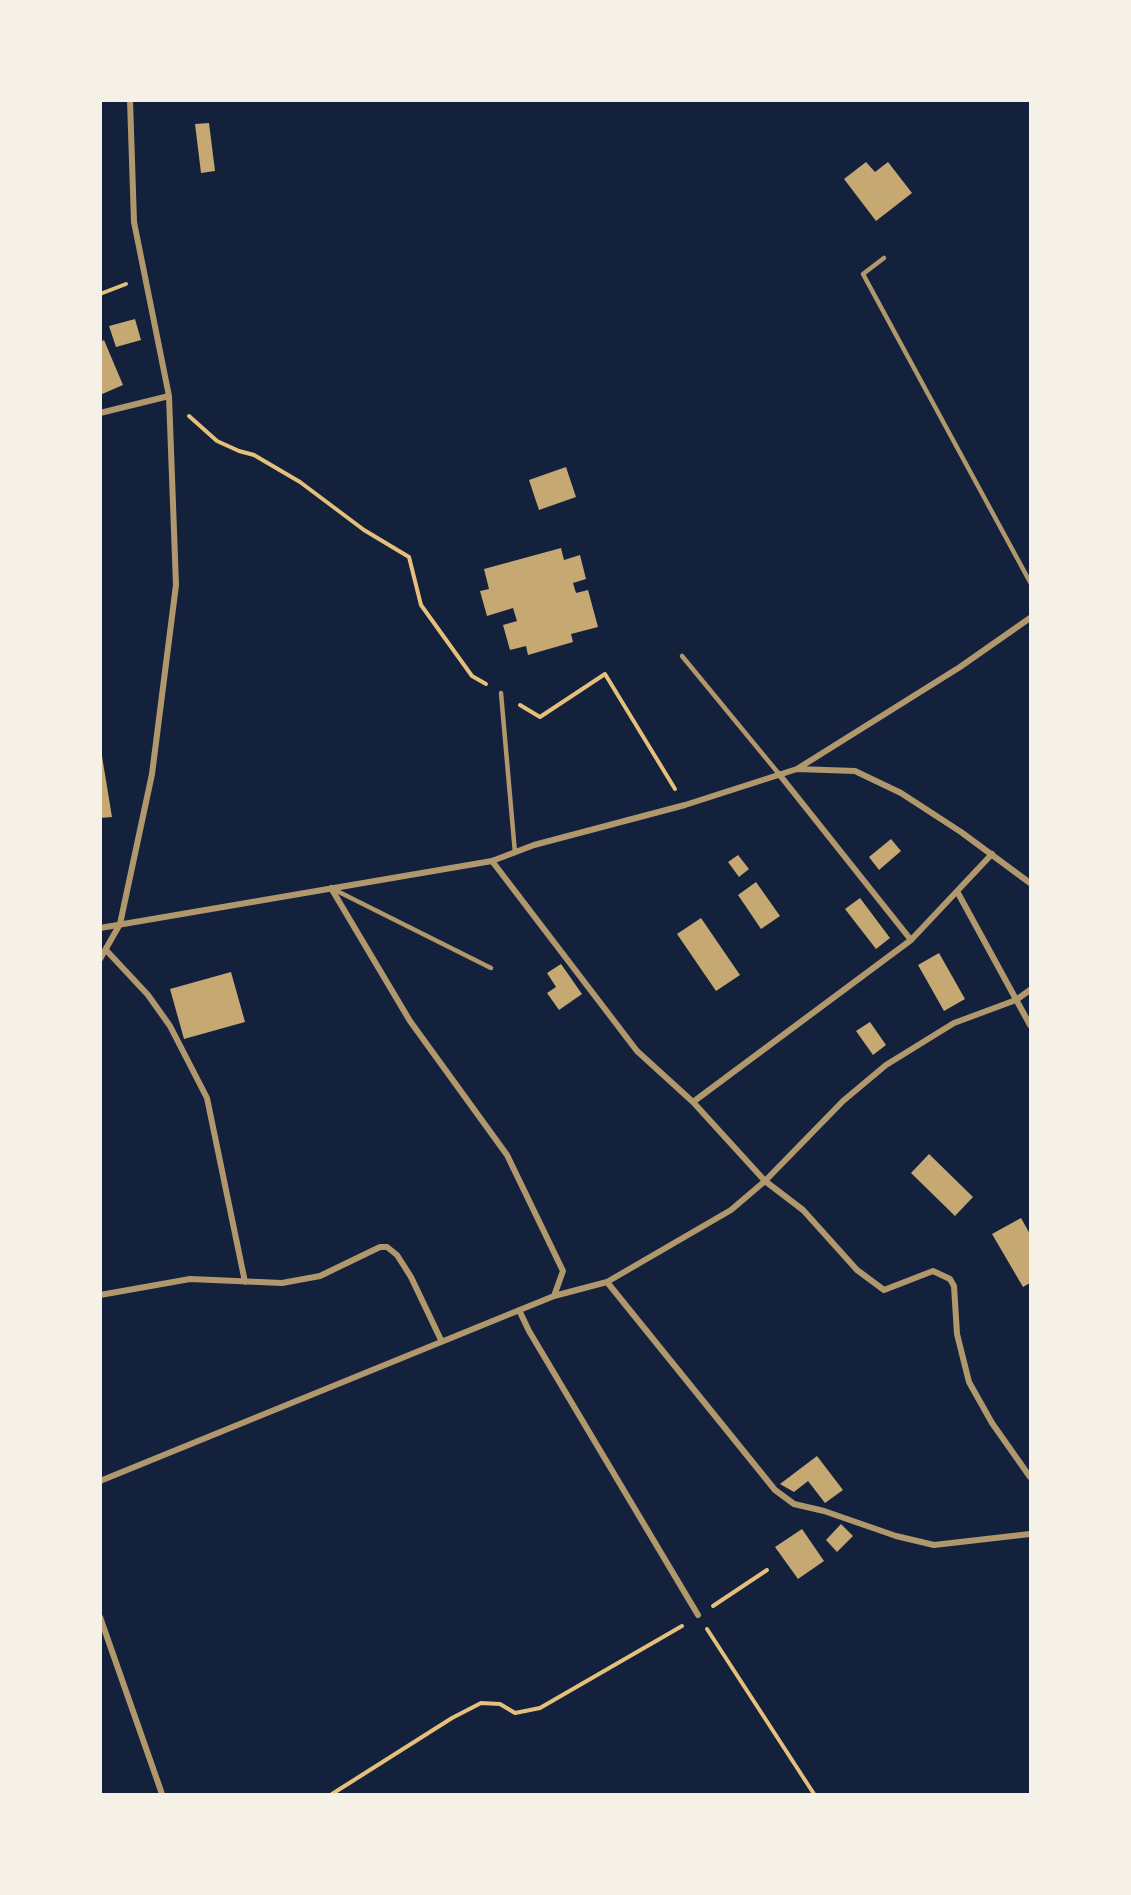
<!DOCTYPE html>
<style>
body{margin:0}
#map{position:relative;width:1131px;height:1895px;overflow:hidden;background:#14213d;font-family:Ubuntu,sans-serif}
canvas{display:block}
.frame{position:absolute;inset:0;border:102px solid #f6f1e7;pointer-events:none}
</style>
<div id="map">
<canvas width="1131" height="1895"></canvas>
<div class="frame"></div>
</div>
<script>
const g = document.querySelector('canvas').getContext('2d');
g.lineJoin = 'round';
function paint(path, color) { g.fillStyle = color; g.fill(path, 'evenodd'); }
const poly = rows => new Path2D(rows.map(r => 'M' + r).join(''));
function strokePath(path, color, width, dash) { g.strokeStyle = color; g.lineWidth = width; g.lineCap = dash ? 'butt' : 'round'; g.setLineDash(dash || []); g.stroke(path); }
paint(poly([
 [209,123,215,171,201,173,195,124],
 [866,162,875,172,888,162,912,193,876,221,844,179],
 [135,319,141,340,116,347,109,326],
 [104,340,123,385,100,395,100,342],
 [566,467,576,497,539,510,529,480],
 [561,548,564,560,580,555,586,579,573,583,576,593,588,590,598,627,571,634,573,642,528,655,526,646,510,650,503,625,517,621,513,608,487,616,480,591,489,589,484,569],
 [100,744,112,817,100,818],
 [891,839,901,851,879,870,869,857],
 [738,855,749,869,739,877,728,862],
 [756,882,780,916,761,929,738,895],
 [860,898,890,938,876,949,845,909],
 [701,918,740,975,716,991,677,934],
 [939,953,965,999,944,1011,918,965],
 [561,964,582,994,559,1010,547,993,556,987,547,973],
 [231,972,245,1022,184,1039,170,989],
 [870,1022,886,1045,873,1055,856,1031],
 [929,1154,973,1197,955,1216,911,1173],
 [1021,1218,1030,1234,1030,1283,1023,1287,992,1234],
 [817,1456,843,1490,825,1503,808,1481,794,1492,780,1484],
 [841,1524,853,1536,837,1552,826,1540],
 [802,1529,824,1561,798,1579,775,1547]
]), '#c6a872');
strokePath(poly([
 [100,294,126,284],
 [189,416,217,441,239,451,254,455,300,482,364,530,409,557,421,605,472,676,486,684],
 [520,705,540,717,605,674,675,789],
 [713,1606,767,1570],
 [707,1629,814,1794],
 [332,1794,452,1718,481,1703,500,1704,515,1713,540,1708,682,1626]
]), '#e5c07b', 4);
strokePath(poly([
 [884,258,863,274,1030,582],
 [682,656,779,774],
 [501,693,515,853],
 [331,888,491,968]
]), '#b1986c', 4.5);
strokePath(poly([
 [100,413,169,396],
 [797,769,960,667,1030,618],
 [779,774,911,940],
 [492,861,637,1051,693,1102,765,1181,803,1210,857,1270,884,1290,933,1271,950,1279,954,1286,957,1334,969,1382,992,1423,1030,1477],
 [331,888,410,1021,507,1155,563,1271,554,1296],
 [958,893,1030,1025],
 [100,928,492,861,534,845,685,805,797,769,855,771,901,793,961,832,1030,883],
 [106,950,148,995,170,1026,207,1098,245,1282],
 [100,959,120,924,152,774,176,585,169,396,134,222,130,100],
 [693,1102,911,940,992,854],
 [607,1282,775,1490,794,1504,824,1511,896,1536,934,1545,1030,1534],
 [100,1295,190,1279,282,1283,320,1276,380,1247,387,1247,397,1255,411,1277,441,1340],
 [519,1310,529,1331,698,1615],
 [100,1481,554,1296,607,1282,731,1210,765,1181,843,1101,886,1065,954,1023,1016,1000,1030,990],
 [100,1617,162,1794]
]), '#b1986c', 6);
</script>
